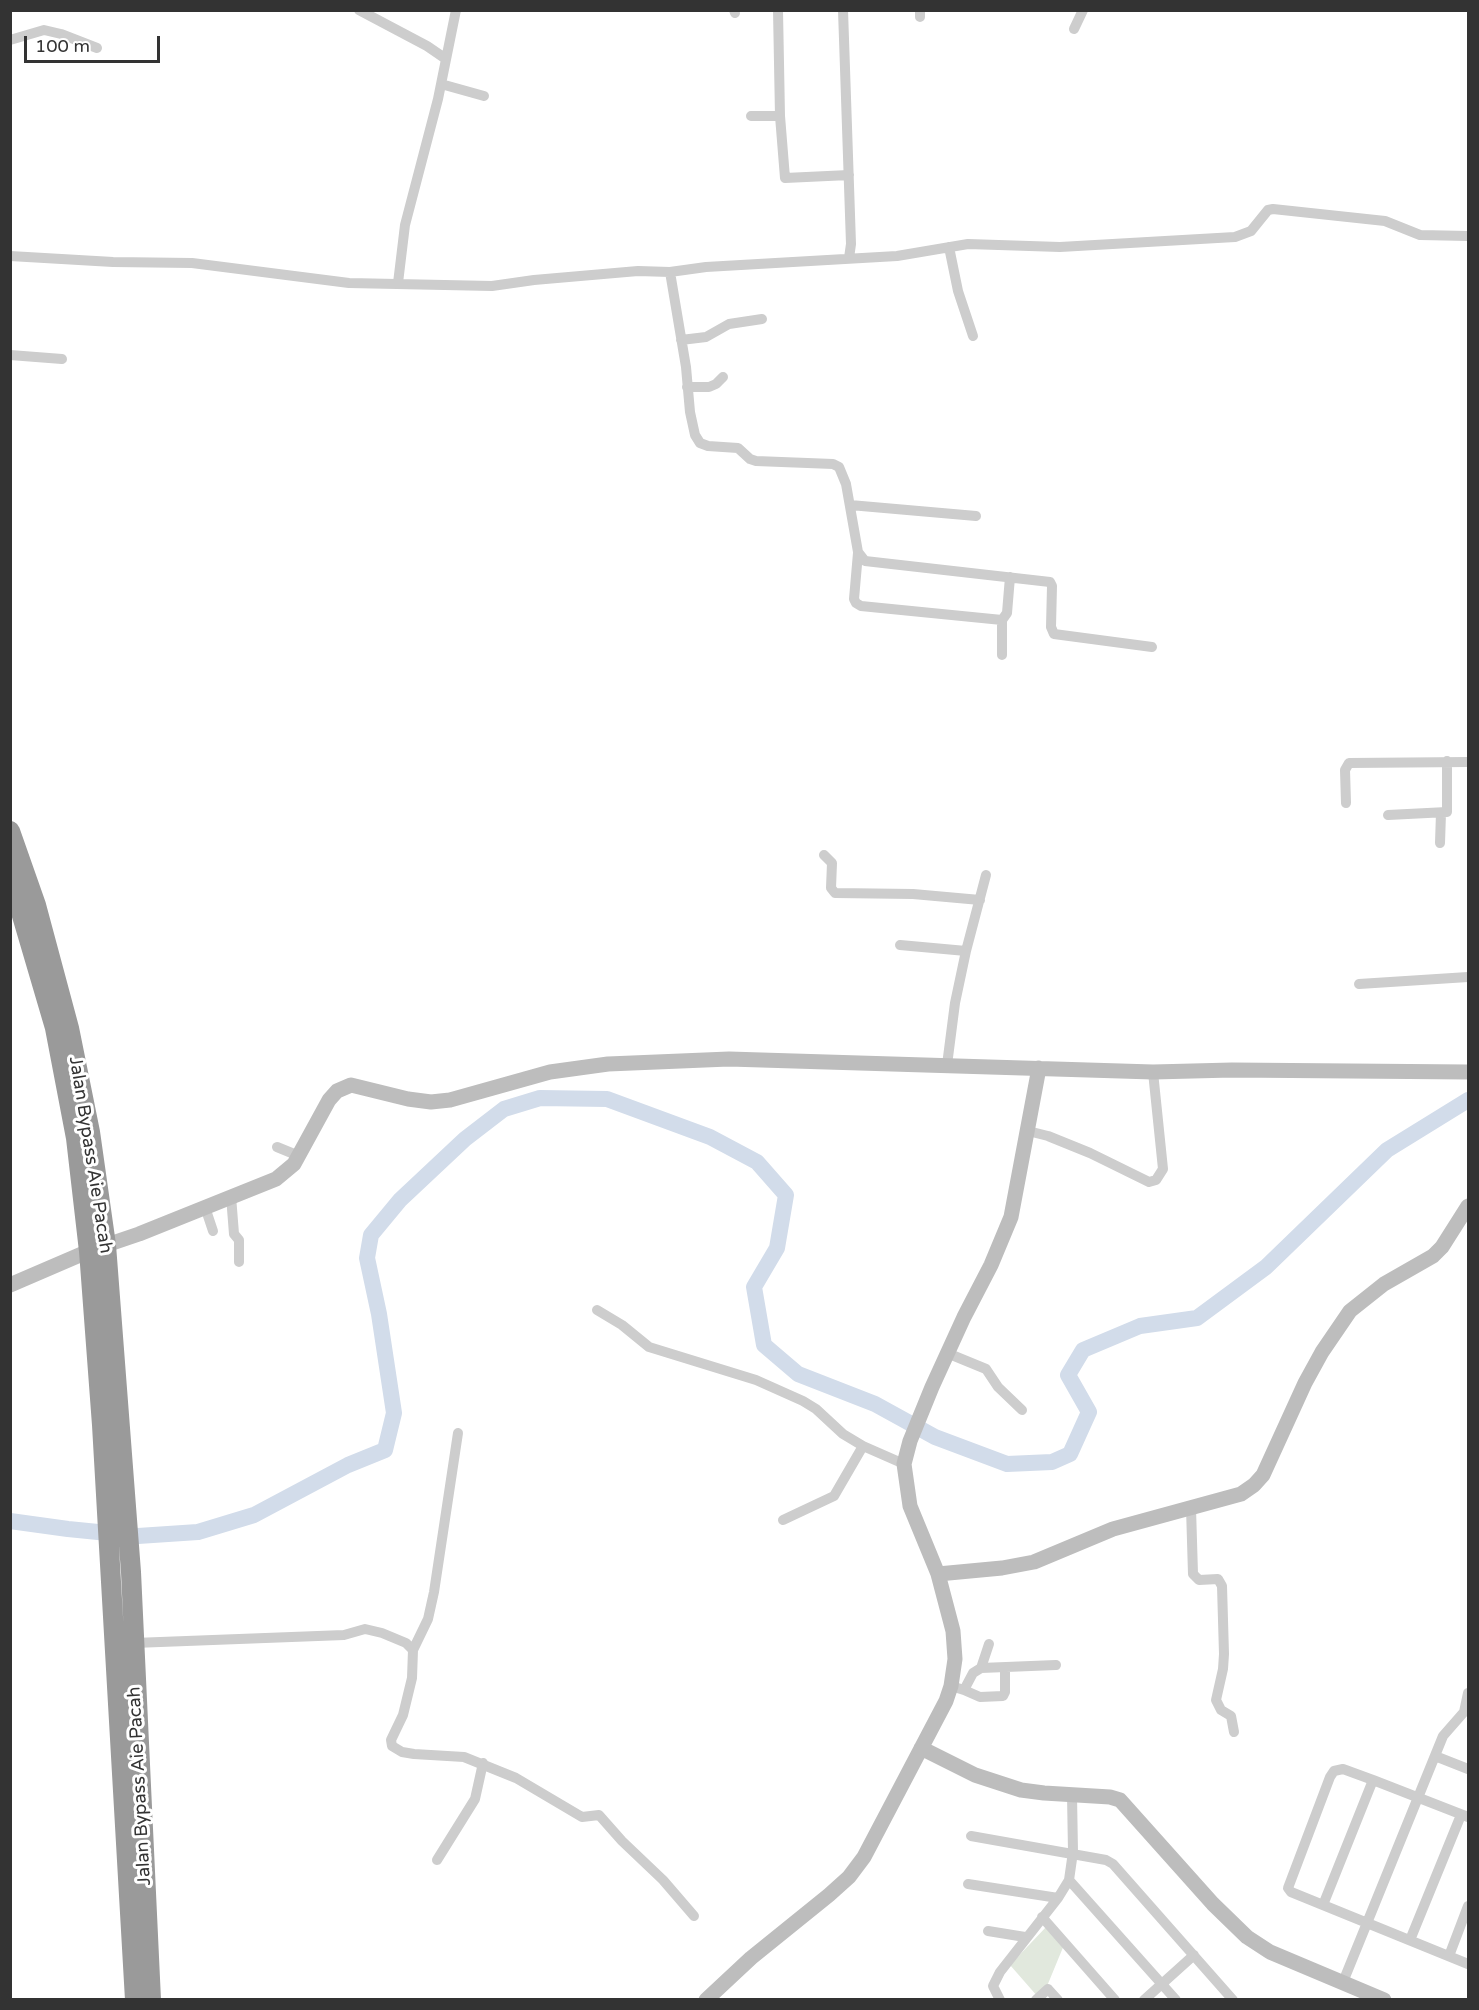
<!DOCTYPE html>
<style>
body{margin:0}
#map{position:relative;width:1479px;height:2010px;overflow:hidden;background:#fff;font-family:"Varela Round",sans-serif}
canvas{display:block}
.frame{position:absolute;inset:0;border:12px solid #333;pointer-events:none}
.scale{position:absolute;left:24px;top:36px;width:136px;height:27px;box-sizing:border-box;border:3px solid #333;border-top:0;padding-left:8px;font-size:18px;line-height:21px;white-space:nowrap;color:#333;-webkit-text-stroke:4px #fff;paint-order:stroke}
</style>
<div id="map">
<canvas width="1479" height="2010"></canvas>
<div class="frame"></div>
<div class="scale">100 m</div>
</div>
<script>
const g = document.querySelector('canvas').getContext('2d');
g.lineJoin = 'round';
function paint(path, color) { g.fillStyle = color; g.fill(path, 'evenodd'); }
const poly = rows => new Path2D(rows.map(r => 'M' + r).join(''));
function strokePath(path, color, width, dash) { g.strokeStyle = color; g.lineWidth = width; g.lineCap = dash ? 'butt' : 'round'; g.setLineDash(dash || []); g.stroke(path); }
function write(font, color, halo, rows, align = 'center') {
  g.font = font + ' "Varela Round",sans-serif'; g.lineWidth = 6; g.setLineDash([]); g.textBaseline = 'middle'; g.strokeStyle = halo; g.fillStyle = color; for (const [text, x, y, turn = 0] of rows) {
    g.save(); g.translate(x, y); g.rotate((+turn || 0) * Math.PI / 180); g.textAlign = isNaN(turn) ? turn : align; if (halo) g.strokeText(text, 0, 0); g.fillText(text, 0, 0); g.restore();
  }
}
paint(poly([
 [1047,1926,1064,1945,1045,1991,1038,1997,1010,1965]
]), '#e1e8dd');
strokePath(poly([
 [10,1521,68,1529,138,1536,198,1532,254,1515,348,1465,385,1450,394,1413,379,1314,367,1258,371,1235,400,1200,465,1139,504,1109,540,1098,607,1099,710,1137,757,1162,786,1195,777,1248,754,1287,764,1345,798,1374,875,1404,935,1437,1007,1464,1052,1462,1070,1454,1089,1412,1068,1375,1083,1350,1140,1326,1197,1318,1266,1267,1387,1150,1468,1100]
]), '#d2dcea', 16);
strokePath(poly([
 [359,10,427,46,446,59],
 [734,10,735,13],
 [778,10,780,116,785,178,849,175],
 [843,10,851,244,849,258],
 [920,10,920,17],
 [1074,29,1083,10],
 [10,40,44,30,61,34,97,48],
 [441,84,484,96],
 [751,116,780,116],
 [949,247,958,291,973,336],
 [10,256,113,262,192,263,349,283,492,286,534,280,638,271,670,272,706,267,897,256,968,244,1060,247,1235,237,1251,231,1268,210,1273,209,1385,221,1420,235,1468,236],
 [670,272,686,367,690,412,695,435,700,443,708,446,738,448,750,459,756,461,833,464,839,467,846,484,858,552,865,561,1050,582,1052,586,1051,627,1054,634,1152,647],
 [398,283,405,225,438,99,456,10],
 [681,340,706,337,729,324,762,319],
 [10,355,62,359],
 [687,387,709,387,716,384,723,377],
 [850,505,976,516],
 [858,553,854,599,856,603,861,606,1002,620,1007,613,1010,577],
 [1002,620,1002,655],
 [1346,803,1345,770,1349,763,1468,762],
 [1388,815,1447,812,1447,761],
 [1440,843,1441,813],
 [824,855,832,863,831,888,835,893,913,894,980,900],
 [900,945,966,951],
 [1359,984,1468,977],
 [947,1065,955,1003,966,951,986,875],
 [1028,1131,1048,1136,1090,1153,1149,1182,1156,1180,1163,1169,1153,1072],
 [277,1147,299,1156],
 [231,1196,234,1234,239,1240,239,1262],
 [205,1207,213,1231],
 [597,1310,622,1325,649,1347,756,1380,803,1401,816,1409,843,1434,863,1446],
 [947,1353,986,1369,998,1387,1022,1410],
 [1191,1508,1193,1574,1199,1580,1218,1579,1222,1586,1224,1654,1223,1669,1216,1700,1221,1710,1231,1716,1234,1732],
 [783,1520,834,1496,863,1446,904,1464],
 [134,1643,344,1635,365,1629,382,1633,406,1643,413,1650,412,1678,403,1715,391,1740,392,1746,402,1752,414,1754,464,1757,516,1778,582,1817,599,1815,622,1841,663,1880,694,1916],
 [413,1650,428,1619,434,1592,458,1433],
 [981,1668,989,1644],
 [951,1686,964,1690,973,1673,981,1668,1056,1665],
 [964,1690,980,1697,1003,1696,1005,1692,1005,1669],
 [1435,1756,1468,1769],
 [1373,1780,1343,1769,1334,1771,1330,1777,1288,1888,1291,1892,1468,1964],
 [971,1836,1106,1860,1113,1864,1233,2000],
 [437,1860,475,1799,483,1763],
 [1069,1880,1176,2000],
 [968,1884,1058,1898],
 [1323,1905,1373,1780,1468,1817],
 [1042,1917,1115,2000],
 [988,1931,1025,1937],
 [1410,1940,1461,1815],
 [1449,1956,1468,1906],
 [1343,1982,1443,1736,1464,1712,1468,1693],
 [1000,2000,993,1986,1000,1972,1058,1898,1069,1880,1073,1852,1072,1795],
 [1036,2000,1048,1989,1058,2000],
 [1144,2000,1194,1955]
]), '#cdcdcd', 10);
strokePath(poly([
 [10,1285,89,1251,139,1234,276,1179,294,1164,329,1100,337,1091,351,1085,408,1099,431,1102,450,1100,550,1072,608,1064,729,1059,1153,1072,1232,1070,1468,1072],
 [938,1574,1002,1568,1034,1562,1113,1529,1241,1494,1254,1485,1263,1475,1305,1383,1322,1352,1350,1311,1384,1284,1433,1256,1442,1247,1468,1206],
 [921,1748,975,1775,1021,1790,1044,1793,1110,1797,1120,1800,1213,1904,1247,1937,1270,1952,1384,2000],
 [706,2000,751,1958,829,1895,849,1877,864,1857,946,1701,951,1686,955,1659,953,1631,938,1574,910,1506,904,1464,910,1441,932,1387,964,1317,991,1265,1011,1217,1039,1068]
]), '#bdbdbd', 15);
strokePath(poly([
 [10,831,36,905,69,1028,90,1132,106,1245,131,1572,151,2000],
 [10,875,55,1028,76,1138,89,1251,102,1425,135,2000]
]), '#9a9a9a', 20);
write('18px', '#333', '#fff', [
 ["Jalan Bypass Aie Pacah",90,1155,81],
 ["Jalan Bypass Aie Pacah",140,1786,-93]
]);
</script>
